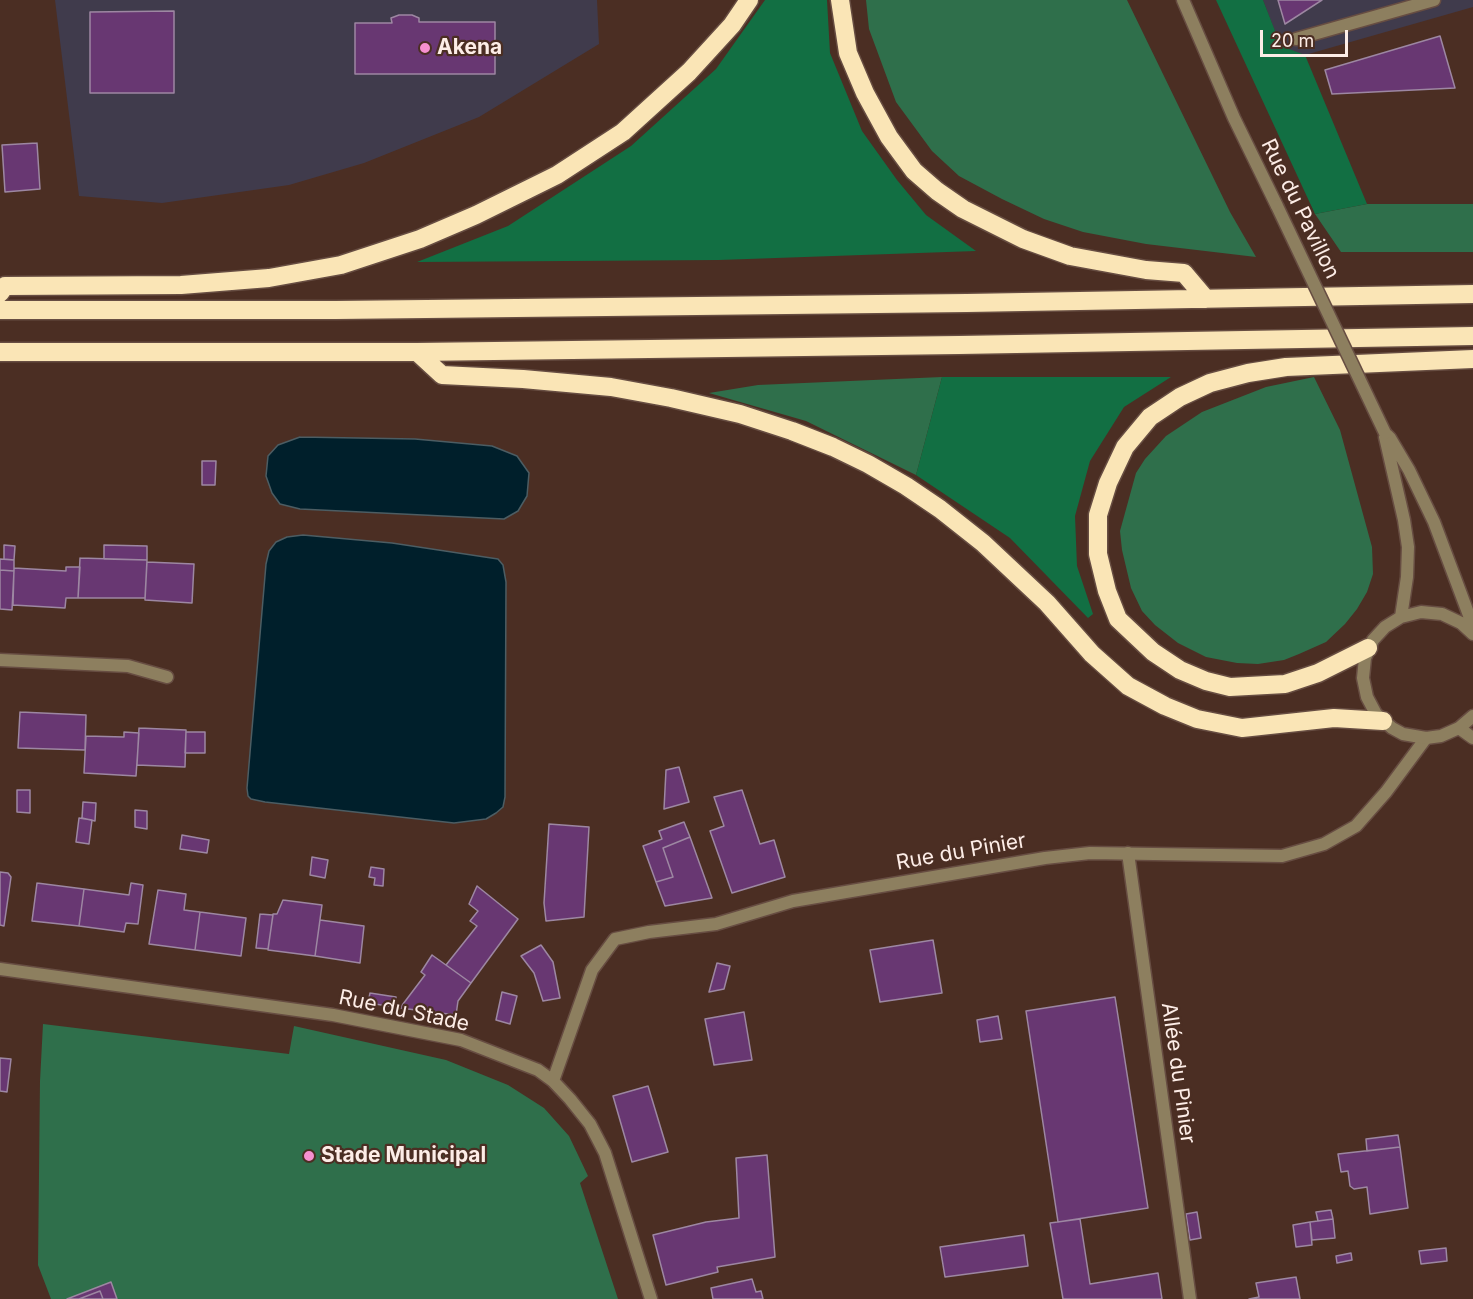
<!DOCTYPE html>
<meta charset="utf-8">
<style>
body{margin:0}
#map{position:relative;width:1473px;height:1299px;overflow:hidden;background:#4b2e23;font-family:Inter,sans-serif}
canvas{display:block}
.scale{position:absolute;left:1260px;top:30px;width:88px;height:27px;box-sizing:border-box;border:3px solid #fdede7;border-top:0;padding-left:8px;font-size:18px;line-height:21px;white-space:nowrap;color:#fdede7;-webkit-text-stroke:4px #4b2e23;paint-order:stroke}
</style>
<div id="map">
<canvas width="1473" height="1299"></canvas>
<div class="scale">20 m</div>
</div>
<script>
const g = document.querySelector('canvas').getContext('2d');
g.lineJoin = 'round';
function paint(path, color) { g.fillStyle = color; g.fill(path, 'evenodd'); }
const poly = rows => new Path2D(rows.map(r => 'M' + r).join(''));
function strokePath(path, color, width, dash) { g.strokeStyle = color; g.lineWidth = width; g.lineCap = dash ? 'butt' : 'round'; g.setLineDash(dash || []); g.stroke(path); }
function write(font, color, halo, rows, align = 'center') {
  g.font = font + ' Inter,sans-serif'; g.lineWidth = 4.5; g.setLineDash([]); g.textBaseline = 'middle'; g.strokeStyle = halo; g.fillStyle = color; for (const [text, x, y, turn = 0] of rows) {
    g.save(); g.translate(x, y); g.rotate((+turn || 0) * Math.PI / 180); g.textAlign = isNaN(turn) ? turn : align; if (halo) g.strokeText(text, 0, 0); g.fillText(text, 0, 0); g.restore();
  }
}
paint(poly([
 [55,0,597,0,599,44,479,117,364,163,289,185,162,203,79,196],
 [1263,0,1473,0,1473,7,1305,55,1281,47]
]), '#403b4c');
paint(poly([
 [866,0,1127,0,1230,212,1256,257,1146,244,1083,232,1044,219,1002,199,959,176,932,151,896,102,869,29],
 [1367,204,1473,204,1473,252,1341,252,1315,214],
 [942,377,916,475,806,421,709,393,758,385],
 [1314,377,1340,430,1372,547,1373,574,1367,592,1357,609,1345,624,1326,642,1299,654,1284,660,1258,664,1237,663,1206,657,1178,643,1155,625,1142,611,1131,588,1122,550,1120,531,1136,473,1145,459,1166,436,1202,412,1266,387],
 [43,1024,289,1054,294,1026,446,1060,508,1085,544,1108,569,1136,588,1176,580,1183,618,1299,51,1299,38,1265,40,1081]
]), '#2f6f4b');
paint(poly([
 [765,0,827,0,830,53,862,131,897,180,926,215,976,251,719,260,417,262,508,226,631,146,716,69],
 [1216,0,1263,0,1281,46,1305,55,1367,204,1315,214],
 [942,377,1171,377,1124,407,1090,461,1075,516,1077,566,1093,614,1088,618,1010,538,916,475]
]), '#126f43');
const water = poly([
 [300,437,415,439,492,446,517,456,529,473,527,496,518,511,504,519,300,509,280,504,272,493,266,476,268,456,278,445,300,437],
 [303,535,392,543,498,559,503,565,506,582,505,797,503,807,496,813,486,819,454,823,265,802,251,799,248,796,247,788,266,564,269,551,276,542,287,537,303,535]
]);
paint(water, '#001f2b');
strokePath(water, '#4c5d63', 1.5);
const building = poly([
 [1278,0,1322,0,1285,24,1278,0],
 [174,11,174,93,90,93,90,12,174,11],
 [399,15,412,15,419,18,419,22,495,22,495,74,355,74,355,23,392,23,391,18,399,15],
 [1440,36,1455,88,1332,94,1325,70,1440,36],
 [37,143,40,189,5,192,2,145,37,143],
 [202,461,216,461,215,485,202,485,202,461],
 [4,545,15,546,14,560,4,559,4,545],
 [104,545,147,546,147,560,104,559,104,545],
 [80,558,147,560,145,598,78,598,80,558],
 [0,559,14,560,14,571,0,570,0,559],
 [147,562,194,564,192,603,145,600,147,562],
 [66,567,80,567,78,598,66,598,65,608,13,605,14,568,66,571,66,567],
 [0,570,14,571,12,610,0,609,0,570],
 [20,712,86,715,85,750,18,748,20,712],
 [139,728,186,730,185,767,137,765,139,728],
 [124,732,139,733,136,776,84,773,86,736,124,737,124,732],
 [186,732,205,732,205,753,185,753,186,732],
 [679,767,689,802,664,809,666,770,679,767],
 [17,790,30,790,30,813,17,812,17,790],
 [742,790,760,844,774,840,785,877,732,893,710,831,724,826,714,797,742,790],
 [83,802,96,803,95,821,82,818,83,802],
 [135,810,147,811,147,829,135,827,135,810],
 [79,818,92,820,89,844,76,842,79,818],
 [684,822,690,837,663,848,673,877,656,882,643,846,662,839,659,831,684,822],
 [549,824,589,827,584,917,546,921,544,903,549,824],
 [182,835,209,840,207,853,180,849,182,835],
 [690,837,712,898,665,906,656,882,673,877,663,848,690,837],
 [312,857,328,860,325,878,310,875,312,857],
 [371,867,384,869,383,886,374,885,375,878,369,877,371,867],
 [0,872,8,873,11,877,4,926,0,925,0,872],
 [37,883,84,889,79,926,32,921,37,883],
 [131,883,143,885,138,924,126,923,124,932,79,926,84,889,129,895,131,883],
 [477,886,518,919,471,983,446,965,477,926,470,921,478,911,469,904,477,886],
 [158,890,186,894,184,910,200,912,195,950,149,944,158,890],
 [283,900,322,905,315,956,268,950,273,914,277,914,283,900],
 [200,912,246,918,241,956,195,950,200,912],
 [260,914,273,915,268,949,256,948,260,914],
 [320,920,364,926,360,963,315,956,320,920],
 [933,940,942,993,880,1002,870,950,933,940],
 [541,945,553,962,560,998,543,1001,534,973,521,956,541,945],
 [432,955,471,983,458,1001,456,1015,400,1008,425,975,421,972,432,955],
 [717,963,730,966,724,989,709,992,717,963],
 [502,992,517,996,510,1024,496,1020,502,992],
 [370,993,396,997,395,1007,368,1003,370,993],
 [1115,997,1148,1208,1058,1222,1026,1011,1115,997],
 [744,1012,752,1060,714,1065,705,1019,744,1012],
 [998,1016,1002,1039,980,1042,977,1020,998,1016],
 [0,1058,11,1059,7,1092,0,1091,0,1058],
 [648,1086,668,1152,632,1162,613,1096,648,1086],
 [1398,1135,1400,1147,1367,1151,1366,1139,1398,1135],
 [1400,1147,1408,1208,1370,1214,1367,1187,1354,1189,1350,1186,1348,1171,1341,1172,1338,1154,1400,1147],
 [767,1155,775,1257,717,1267,718,1272,666,1285,653,1235,706,1222,739,1218,736,1158,767,1155],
 [1331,1210,1333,1219,1318,1221,1316,1212,1331,1210],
 [1197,1212,1201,1238,1190,1240,1186,1214,1197,1212],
 [1080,1219,1090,1284,1158,1273,1162,1299,1063,1299,1050,1223,1080,1219],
 [1333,1219,1335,1238,1312,1240,1310,1222,1333,1219],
 [1310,1222,1312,1245,1296,1247,1293,1225,1310,1222],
 [1024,1235,1028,1266,945,1277,940,1247,1024,1235],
 [1446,1248,1447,1261,1421,1264,1419,1251,1446,1248],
 [1351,1253,1352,1260,1337,1263,1336,1256,1351,1253],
 [1296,1277,1300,1299,1249,1299,1259,1297,1256,1283,1296,1277],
 [752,1279,756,1292,761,1291,763,1299,713,1299,711,1288,752,1279],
 [111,1282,117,1299,103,1299,100,1291,79,1299,67,1299,111,1282],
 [100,1291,103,1299,79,1299,100,1291]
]);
paint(building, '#683772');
strokePath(building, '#9d87a2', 1.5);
const service = poly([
 [1296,39,1434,0],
 [1128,853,1190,1299]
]);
const minor = poly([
 [0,660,128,666,167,677],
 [0,969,333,1015,461,1040,538,1070,553,1081,570,1099,590,1124,605,1153,651,1299],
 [553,1081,592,970,615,939,649,932,716,924,793,901,1045,858,1090,853,1282,856,1324,844,1356,826,1386,792,1426,738]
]);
const tertiary = poly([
 [1183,0,1234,118,1277,206],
 [1385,433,1390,438,1409,470,1434,522,1473,626],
 [1385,437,1404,520,1408,547,1407,577,1401,617],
 [1473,634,1461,623,1442,614,1421,612,1401,617,1385,627,1373,640,1365,658,1363,678,1367,697,1376,714,1392,728,1403,734,1426,738,1441,736,1459,728,1473,716],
 [1459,728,1473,738]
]);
const motorway = poly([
 [840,0,848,53,865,93,889,137,914,171,937,191,963,209,1023,239,1070,256,1146,270,1184,273,1206,299],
 [0,293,5,286,181,285,269,278,341,265,420,239,476,215,557,175,623,132,689,72,732,25,749,0],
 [0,310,336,310,967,303,1473,294],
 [0,352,417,352,959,345,1473,336],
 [417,352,442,375,523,379,611,387,671,398,740,414,792,431,833,447,868,464,906,486,940,509,983,543,1047,603,1092,654,1128,686,1165,706,1197,719,1242,728,1334,718,1383,721],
 [1368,648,1318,673,1285,684,1230,687,1206,681,1180,670,1153,652,1118,619,1107,591,1098,554,1098,515,1108,483,1125,447,1150,417,1180,397,1210,383,1248,373,1286,367,1473,359]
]);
strokePath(service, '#674d42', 15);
strokePath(minor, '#674d42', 15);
strokePath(tertiary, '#674d42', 15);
strokePath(motorway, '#674d42', 21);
strokePath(service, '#8d7f5f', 12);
strokePath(minor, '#8d7f5f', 12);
strokePath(tertiary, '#8d7f5f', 12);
strokePath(motorway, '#fae5b6', 18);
const tertiaryBridge = poly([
 [1277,206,1385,433]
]);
strokePath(tertiaryBridge, '#674d42', 15, []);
strokePath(tertiaryBridge, '#8d7f5f', 12);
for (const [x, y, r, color] of [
 [425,48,6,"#f690d0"],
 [309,1156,6,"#f690d0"]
]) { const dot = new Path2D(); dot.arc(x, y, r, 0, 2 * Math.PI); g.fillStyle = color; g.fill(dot); strokePath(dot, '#4b2e23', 2); }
write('bold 21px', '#fdede7', '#4b2e23', [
 ["Akena",437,48],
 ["Stade Municipal",321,1156]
], 'left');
write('21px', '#fdede7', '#4b2e23', [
 ["Rue du Pavillon",1300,209,64],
 ["Rue du Pinier",961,852,-10],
 ["Rue du Stade",404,1011,12],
 ["Allée du Pinier",1178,1073,82]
]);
</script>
